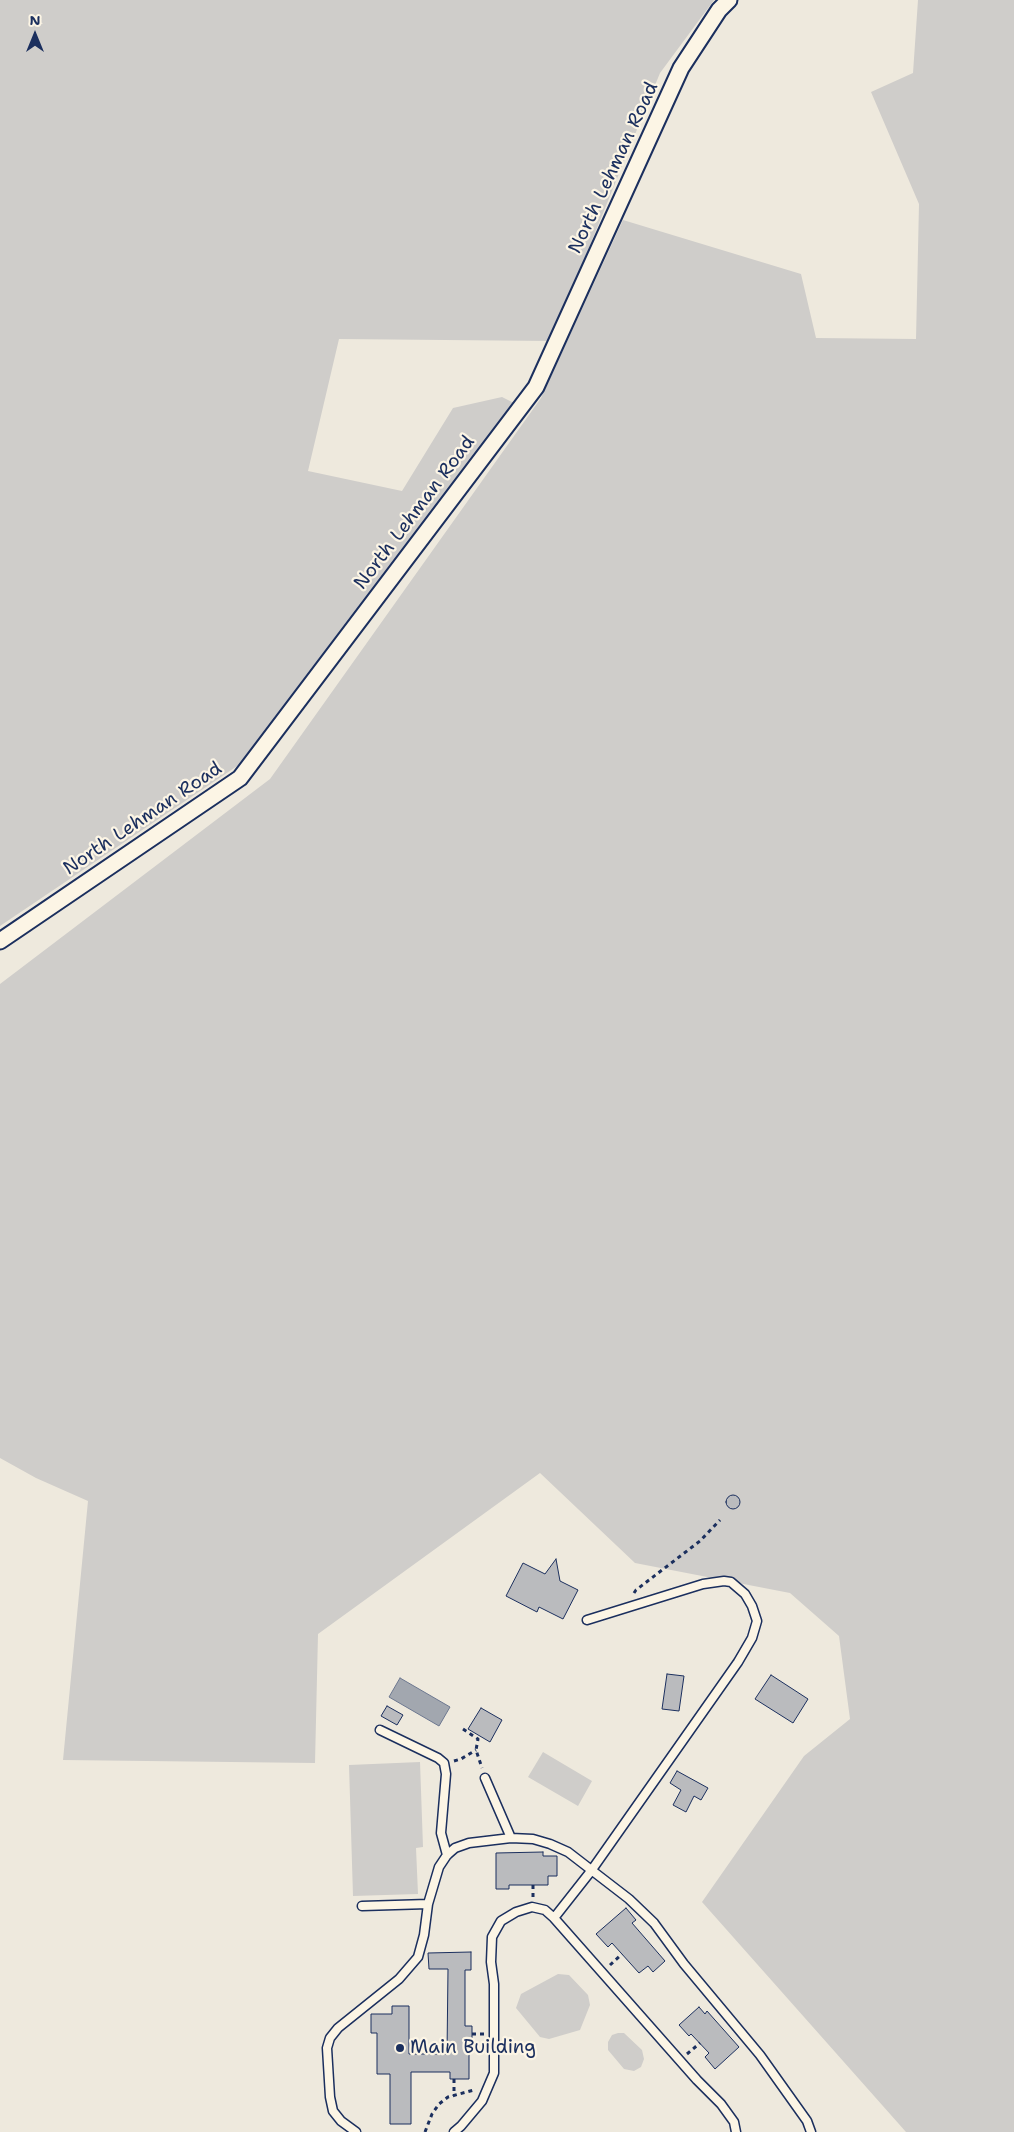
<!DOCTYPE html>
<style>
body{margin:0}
#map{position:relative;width:1014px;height:2132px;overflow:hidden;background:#eee9dd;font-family:"Shantell Sans",sans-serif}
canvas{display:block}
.north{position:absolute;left:10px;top:10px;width:50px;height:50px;-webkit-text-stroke:4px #fcf5e5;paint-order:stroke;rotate:0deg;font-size:14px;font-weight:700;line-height:20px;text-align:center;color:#1b2f5e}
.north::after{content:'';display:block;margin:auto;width:18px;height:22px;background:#1b2f5e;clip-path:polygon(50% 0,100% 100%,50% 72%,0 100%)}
</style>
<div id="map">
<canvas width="1014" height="2132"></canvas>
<div class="north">N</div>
</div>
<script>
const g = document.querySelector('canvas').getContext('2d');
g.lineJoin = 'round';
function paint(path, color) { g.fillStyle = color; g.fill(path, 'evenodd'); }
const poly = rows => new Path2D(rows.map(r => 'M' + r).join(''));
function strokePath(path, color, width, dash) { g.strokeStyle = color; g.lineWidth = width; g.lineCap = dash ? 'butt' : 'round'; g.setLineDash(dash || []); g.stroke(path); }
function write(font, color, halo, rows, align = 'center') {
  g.font = font + ' "Shantell Sans",sans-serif'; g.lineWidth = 4.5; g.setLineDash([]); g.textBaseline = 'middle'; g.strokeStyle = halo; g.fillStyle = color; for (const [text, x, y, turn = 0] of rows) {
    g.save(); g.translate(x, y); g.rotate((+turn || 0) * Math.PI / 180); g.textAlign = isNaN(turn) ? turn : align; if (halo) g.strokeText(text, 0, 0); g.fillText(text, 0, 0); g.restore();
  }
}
paint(poly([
 [0,0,714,0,660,73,551,341,339,339,308,471,402,491,453,408,502,397,516,404,249,758,0,926],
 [918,0,1014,0,1014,2132,906,2132,702,1902,804,1756,850,1719,839,1636,790,1593,635,1563,540,1473,318,1634,315,1763,63,1760,88,1501,36,1478,0,1458,0,984,270,779,541,398,623,220,801,274,816,338,916,339,919,204,871,92,913,73],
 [543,1752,592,1781,578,1806,528,1777],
 [420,1762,423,1847,416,1848,418,1894,353,1896,349,1765],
 [558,1974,569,1975,588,1995,590,2005,580,2030,549,2039,540,2037,516,2008,521,1994],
 [618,2033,624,2033,642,2050,644,2059,641,2067,634,2071,624,2069,608,2050,608,2042,612,2035]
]), '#cfcdca');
const water = poly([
 [400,1678,450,1707,439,1726,389,1697,400,1678]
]);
paint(water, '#a2a7af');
strokePath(water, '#6c778f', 1);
const building = poly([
 '726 1502a7 7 0 1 1 14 0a7 7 0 1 1-14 0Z',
 [556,1559,560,1581,578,1590,563,1619,539,1607,537,1612,506,1596,523,1563,545,1574,556,1559],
 [667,1674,684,1676,679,1711,662,1709,667,1674],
 [771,1675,808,1699,793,1723,755,1699,771,1675],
 [387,1706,403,1715,397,1725,381,1716,387,1706],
 [481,1708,502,1720,490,1742,468,1729,481,1708],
 [677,1771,708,1788,701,1800,694,1796,686,1812,673,1805,681,1790,670,1783,677,1771],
 [543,1852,543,1856,557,1856,557,1876,548,1876,548,1885,509,1885,509,1889,496,1889,496,1853,543,1852],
 [626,1908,636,1920,632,1923,665,1961,653,1972,648,1966,639,1973,612,1943,608,1947,596,1934,626,1908],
 [471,1952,471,1970,465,1970,465,2026,472,2026,472,2042,469,2042,469,2079,450,2079,450,2072,411,2072,411,2124,390,2124,390,2074,377,2074,377,2033,371,2033,371,2014,392,2014,392,2006,409,2006,409,2054,447,2054,448,1969,429,1969,428,1953,471,1952],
 [699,2007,705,2014,707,2011,739,2047,715,2069,705,2057,709,2053,691,2034,689,2036,679,2025,699,2007]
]);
paint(building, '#babbbe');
strokePath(building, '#1b2f5e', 1);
const service = poly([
 [380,1730,438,1758,444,1763,446,1774,441,1833,447,1855],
 [485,1778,511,1838],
 [362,1906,428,1904],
 [554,1918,591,1871,738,1662,752,1638,757,1621,752,1606,745,1594,731,1582,724,1581,703,1584,587,1620],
 [356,2132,341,2121,333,2111,330,2097,327,2048,330,2038,338,2028,399,1979,418,1957,424,1935,428,1904,439,1867,447,1855,455,1848,469,1843,511,1838,533,1839,550,1844,568,1852,629,1899,654,1923,684,1964,760,2055,807,2121,811,2132],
 [454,2132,461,2126,482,2101,494,2073,494,1984,491,1962,492,1937,501,1921,516,1912,532,1907,545,1910,554,1918,697,2080,721,2104,734,2122,736,2132]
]);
const minor = poly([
 [0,941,240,778,536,387,681,68,719,10,729,0]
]);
strokePath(service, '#1b2f5e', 11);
strokePath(minor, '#1b2f5e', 19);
strokePath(poly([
 [634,1593,636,1590,700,1541,720,1520],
 [463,1729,478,1739,476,1750,482,1768],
 [454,1761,461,1759,476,1750],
 [533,1885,533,1897],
 [610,1965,622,1954],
 [472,2034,484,2034],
 [687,2054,700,2043],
 [454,2079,454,2096],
 [425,2132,432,2114,439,2104,448,2097,474,2090]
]), '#1b2f5e', 3, [4, 4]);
strokePath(service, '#fcf5e5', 8);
strokePath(minor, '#fcf5e5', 15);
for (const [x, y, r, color] of [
 [400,2048,5,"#1b2f5e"]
]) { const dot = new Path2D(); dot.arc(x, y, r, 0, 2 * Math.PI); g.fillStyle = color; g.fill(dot); strokePath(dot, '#fcf5e5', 2); }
write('19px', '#1b2f5e', '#fcf5e5', [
 ["North Lehman Road",614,168,-65],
 ["North Lehman Road",415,513,-53],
 ["North Lehman Road",143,819,-34]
]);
write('19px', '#1b2f5e', '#fcf5e5', [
 ["Main Building",410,2048]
], 'left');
</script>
